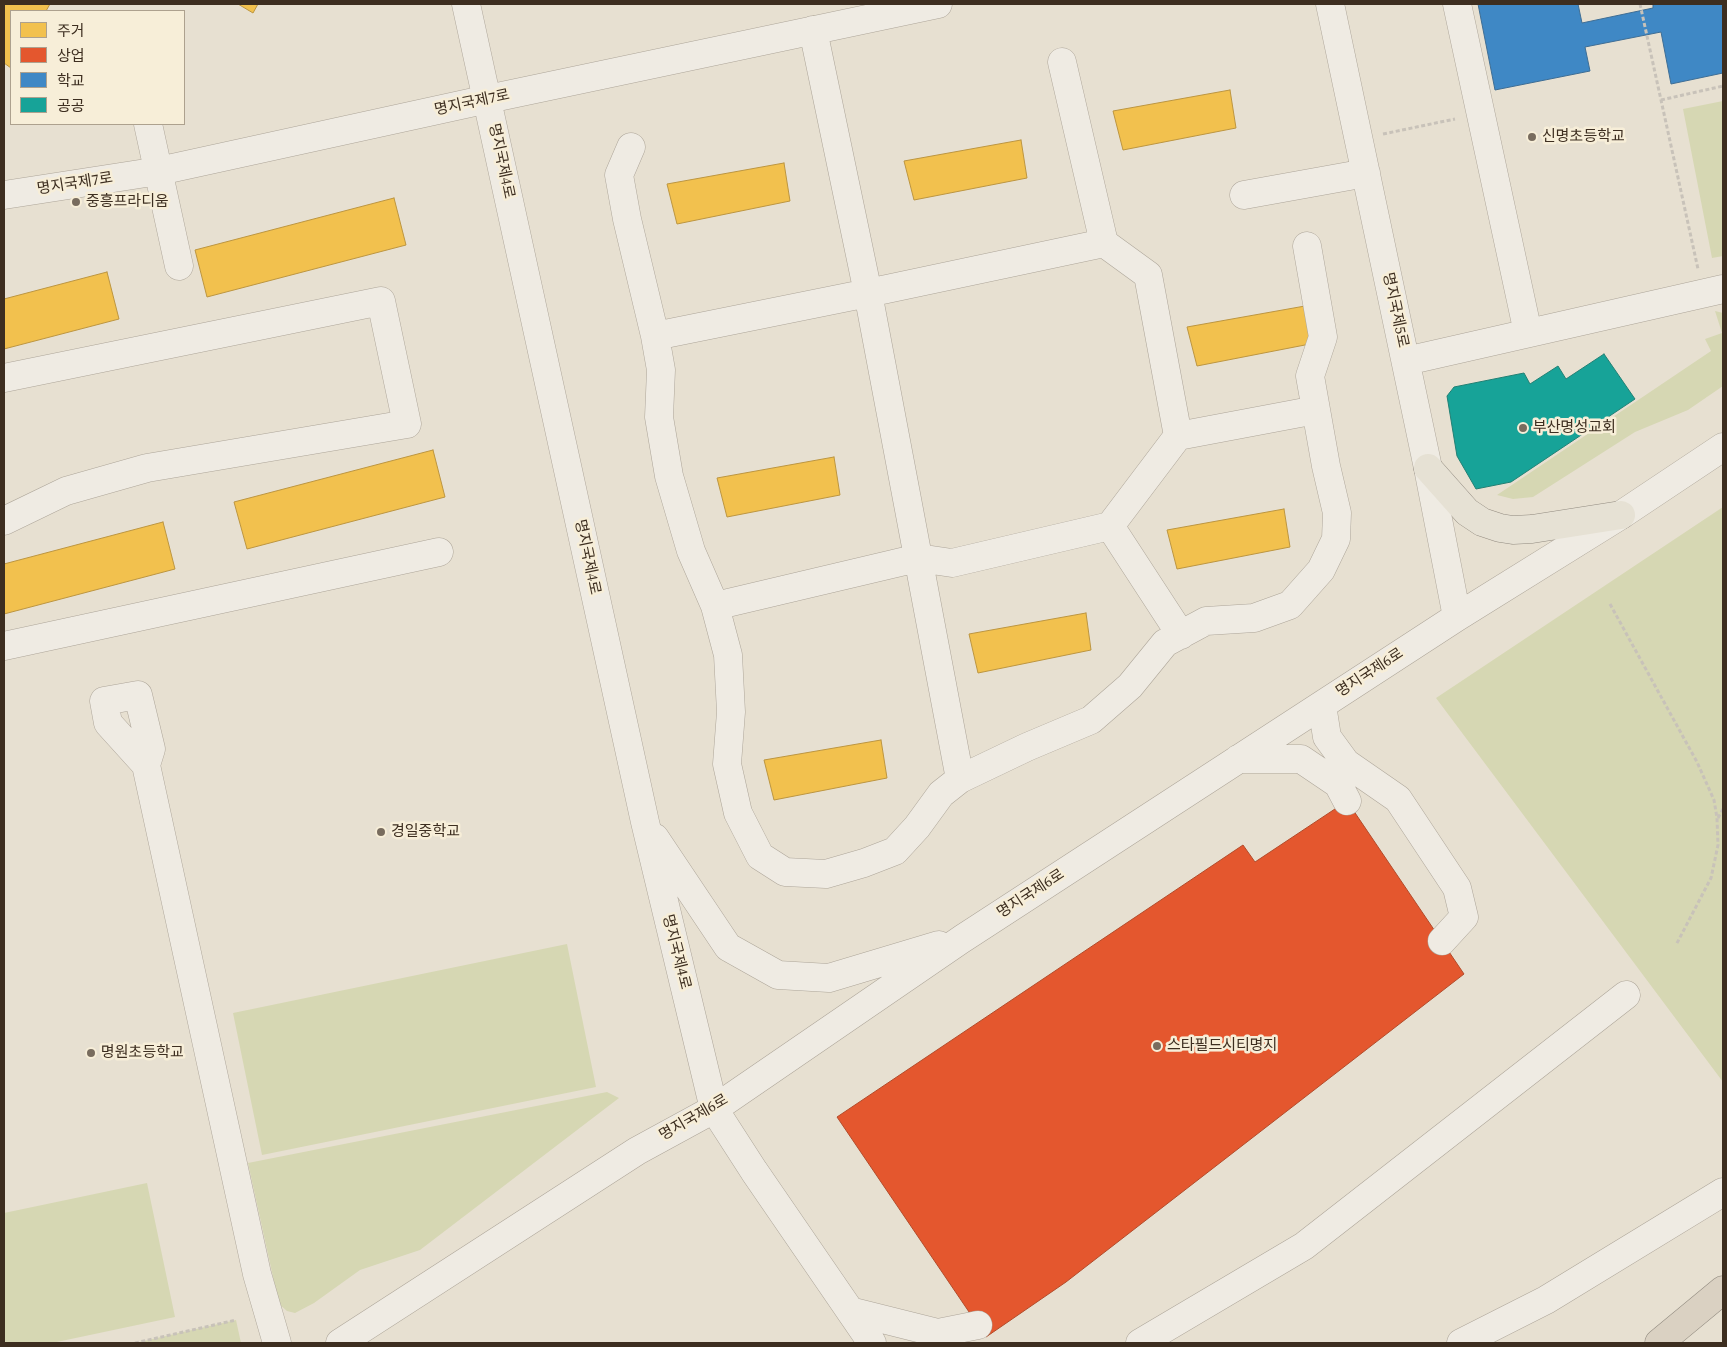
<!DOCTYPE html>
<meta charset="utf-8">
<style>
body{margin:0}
#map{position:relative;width:1727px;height:1347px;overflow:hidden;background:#e7e0d1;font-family:"Source Serif 4","Noto Sans KR",serif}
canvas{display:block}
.frame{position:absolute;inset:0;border:5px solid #3d2e20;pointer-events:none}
.legend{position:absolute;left:10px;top:10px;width:175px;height:115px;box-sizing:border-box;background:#f7eed8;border:1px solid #ada18e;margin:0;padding:6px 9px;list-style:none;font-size:15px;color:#3d2e20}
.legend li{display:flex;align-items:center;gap:10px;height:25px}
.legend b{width:25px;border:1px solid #ada18e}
</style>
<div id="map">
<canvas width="1727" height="1347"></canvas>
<div class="frame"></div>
<ul class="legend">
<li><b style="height:14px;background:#f2c14e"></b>주거</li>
<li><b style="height:14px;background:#e4572e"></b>상업</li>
<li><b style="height:14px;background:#3f88c5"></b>학교</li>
<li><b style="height:14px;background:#17a398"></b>공공</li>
</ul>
</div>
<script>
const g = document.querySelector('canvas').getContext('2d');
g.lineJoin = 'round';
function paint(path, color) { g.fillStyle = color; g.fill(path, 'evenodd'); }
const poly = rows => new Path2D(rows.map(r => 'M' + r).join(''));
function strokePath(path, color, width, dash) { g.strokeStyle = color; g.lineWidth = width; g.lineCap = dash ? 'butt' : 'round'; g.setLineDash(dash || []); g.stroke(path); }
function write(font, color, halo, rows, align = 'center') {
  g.font = font + ' "Source Serif 4","Noto Sans KR",serif'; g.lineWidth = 5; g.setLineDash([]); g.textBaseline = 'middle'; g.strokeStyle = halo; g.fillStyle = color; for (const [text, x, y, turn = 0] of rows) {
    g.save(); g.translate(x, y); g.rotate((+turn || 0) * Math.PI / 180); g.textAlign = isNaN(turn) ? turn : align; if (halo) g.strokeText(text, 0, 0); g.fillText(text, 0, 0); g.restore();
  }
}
paint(poly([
 [1723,101,1723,256,1712,258,1683,109],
 [1715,311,1723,313,1723,386,1688,410,1635,432,1533,497,1513,499,1497,495,1711,351,1705,339,1722,333],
 [1723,507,1723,1082,1436,698],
 [567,944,596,1087,262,1155,233,1013],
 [607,1092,619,1098,420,1250,360,1270,314,1303,295,1313,287,1311,279,1304,248,1163],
 [147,1183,175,1317,52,1343,4,1343,4,1213],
 [236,1320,241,1343,135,1343]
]), '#d6d7b3');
const homes = poly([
 [4,4,50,4,46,11,11,11,11,68,4,63,4,4],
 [238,4,258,4,253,13,238,4],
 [1230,90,1236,128,1123,150,1113,111,1230,90],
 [1021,140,1027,178,914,200,904,161,1021,140],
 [784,163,790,201,677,224,667,184,784,163],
 [394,198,406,245,207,297,195,250,394,198],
 [107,272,119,319,4,349,4,299,107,272],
 [1305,306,1310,344,1197,366,1187,327,1305,306],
 [433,450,445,497,247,549,234,502,433,450],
 [834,457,840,495,727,517,717,478,834,457],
 [1284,509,1290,547,1177,569,1167,530,1284,509],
 [163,522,175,569,4,614,4,564,163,522],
 [1086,613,1091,650,978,673,969,634,1086,613],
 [881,740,887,778,774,800,764,760,881,740]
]);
paint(homes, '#f2c14e');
strokePath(homes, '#bc9540', 1);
const shops = poly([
 [1347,801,1464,974,1066,1282,986,1337,837,1117,1243,845,1255,862,1347,801]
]);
paint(shops, '#e4572e');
strokePath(shops, '#b24b2a', 1);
const schools = poly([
 [1478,4,1578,4,1582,23,1653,8,1653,4,1723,4,1723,73,1671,84,1661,32,1585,47,1590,71,1495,90,1478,4]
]);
paint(schools, '#3f88c5');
strokePath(schools, '#3e6d94', 1);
const public = poly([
 [1604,354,1635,399,1511,482,1476,489,1457,456,1447,396,1454,387,1524,373,1530,384,1558,366,1566,379,1604,354]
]);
paint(public, '#17a398');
strokePath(public, '#228074', 1);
const minor = poly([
 [466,4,645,822,714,1109,754,1171,872,1343],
 [1330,4,1428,468,1457,617],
 [1457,4,1528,333],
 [813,30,868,293,960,779],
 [148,124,179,266],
 [631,147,619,175,627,219,655,336,661,370,659,417,669,476,691,551,715,606,728,655,731,712,727,764,738,813,760,856,785,872,826,874,864,863,895,851,917,827,941,794,960,779,1027,747,1091,720,1130,686,1165,643,1206,621,1254,618,1290,605,1321,570,1336,539,1337,513,1326,466,1310,376,1323,337,1307,246],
 [4,195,159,171,488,99,938,4],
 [1244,195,1366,173],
 [655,336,868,293,1104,243],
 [1406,361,1723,289],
 [4,378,381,301,407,424,147,468,66,491,4,521],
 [1178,436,1316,410],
 [1110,526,1181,635],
 [715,606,918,558,952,563,1110,526,1178,436,1148,275,1104,243,1062,62],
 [4,646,439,552],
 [1322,705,1327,737,1346,763,1398,799,1457,888,1464,917,1442,941],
 [1238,759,1301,759,1338,784,1347,801],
 [146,765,151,749,138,695,104,701,108,723,146,765,257,1274,277,1343],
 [655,838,728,947,778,975,829,978,939,945],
 [850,1311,938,1333,978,1325],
 [340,1343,637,1151,714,1109,962,939,1457,617,1621,515,1723,447],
 [1140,1343,1304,1246,1626,995],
 [1461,1343,1546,1300,1723,1192]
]);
const major = poly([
 [1428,468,1467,512,1482,522,1500,528,1513,530,1532,529,1621,515]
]);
const highway = poly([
 [1659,1343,1723,1290]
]);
strokePath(minor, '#ada599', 29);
strokePath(major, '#928b80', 29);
strokePath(highway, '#928b80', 29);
strokePath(poly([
 [1640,4,1698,269],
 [1661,100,1723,86],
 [1383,134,1455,119],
 [1610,604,1697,762,1714,800,1717,818,1718,845,1711,878,1676,945],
 [1718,818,1723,809],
 [135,1343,236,1320]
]), '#c8c2b9', 3, [4, 2.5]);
strokePath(minor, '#efebe3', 28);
strokePath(major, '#e6e1d4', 28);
strokePath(highway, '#dad1c2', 28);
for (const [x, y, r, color] of [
 [1532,137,5,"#786c5e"],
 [76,202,5,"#786c5e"],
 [1523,428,5,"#786c5e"],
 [381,832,5,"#786c5e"],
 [1157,1046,5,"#786c5e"],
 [91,1053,5,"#786c5e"]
]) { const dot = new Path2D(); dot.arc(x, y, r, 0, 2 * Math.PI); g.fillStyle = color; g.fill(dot); strokePath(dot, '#f7eed8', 2); }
write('15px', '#3d2e20', '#f7eed8', [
 ["명지국제7로",472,103,-12],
 ["명지국제4로",501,161,78],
 ["명지국제7로",75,184,-9],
 ["명지국제5로",1395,310,78],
 ["명지국제4로",587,557,78],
 ["명지국제6로",1370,673,-33],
 ["명지국제6로",1031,894,-33],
 ["명지국제4로",676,952,76],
 ["명지국제6로",694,1118,-30]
]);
write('15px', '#3d2e20', '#f7eed8', [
 ["신명초등학교",1542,137],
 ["중흥프라디움",86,202],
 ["부산명성교회",1533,428],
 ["경일중학교",391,832],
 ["스타필드시티명지",1167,1046],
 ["명원초등학교",101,1053]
], 'left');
</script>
